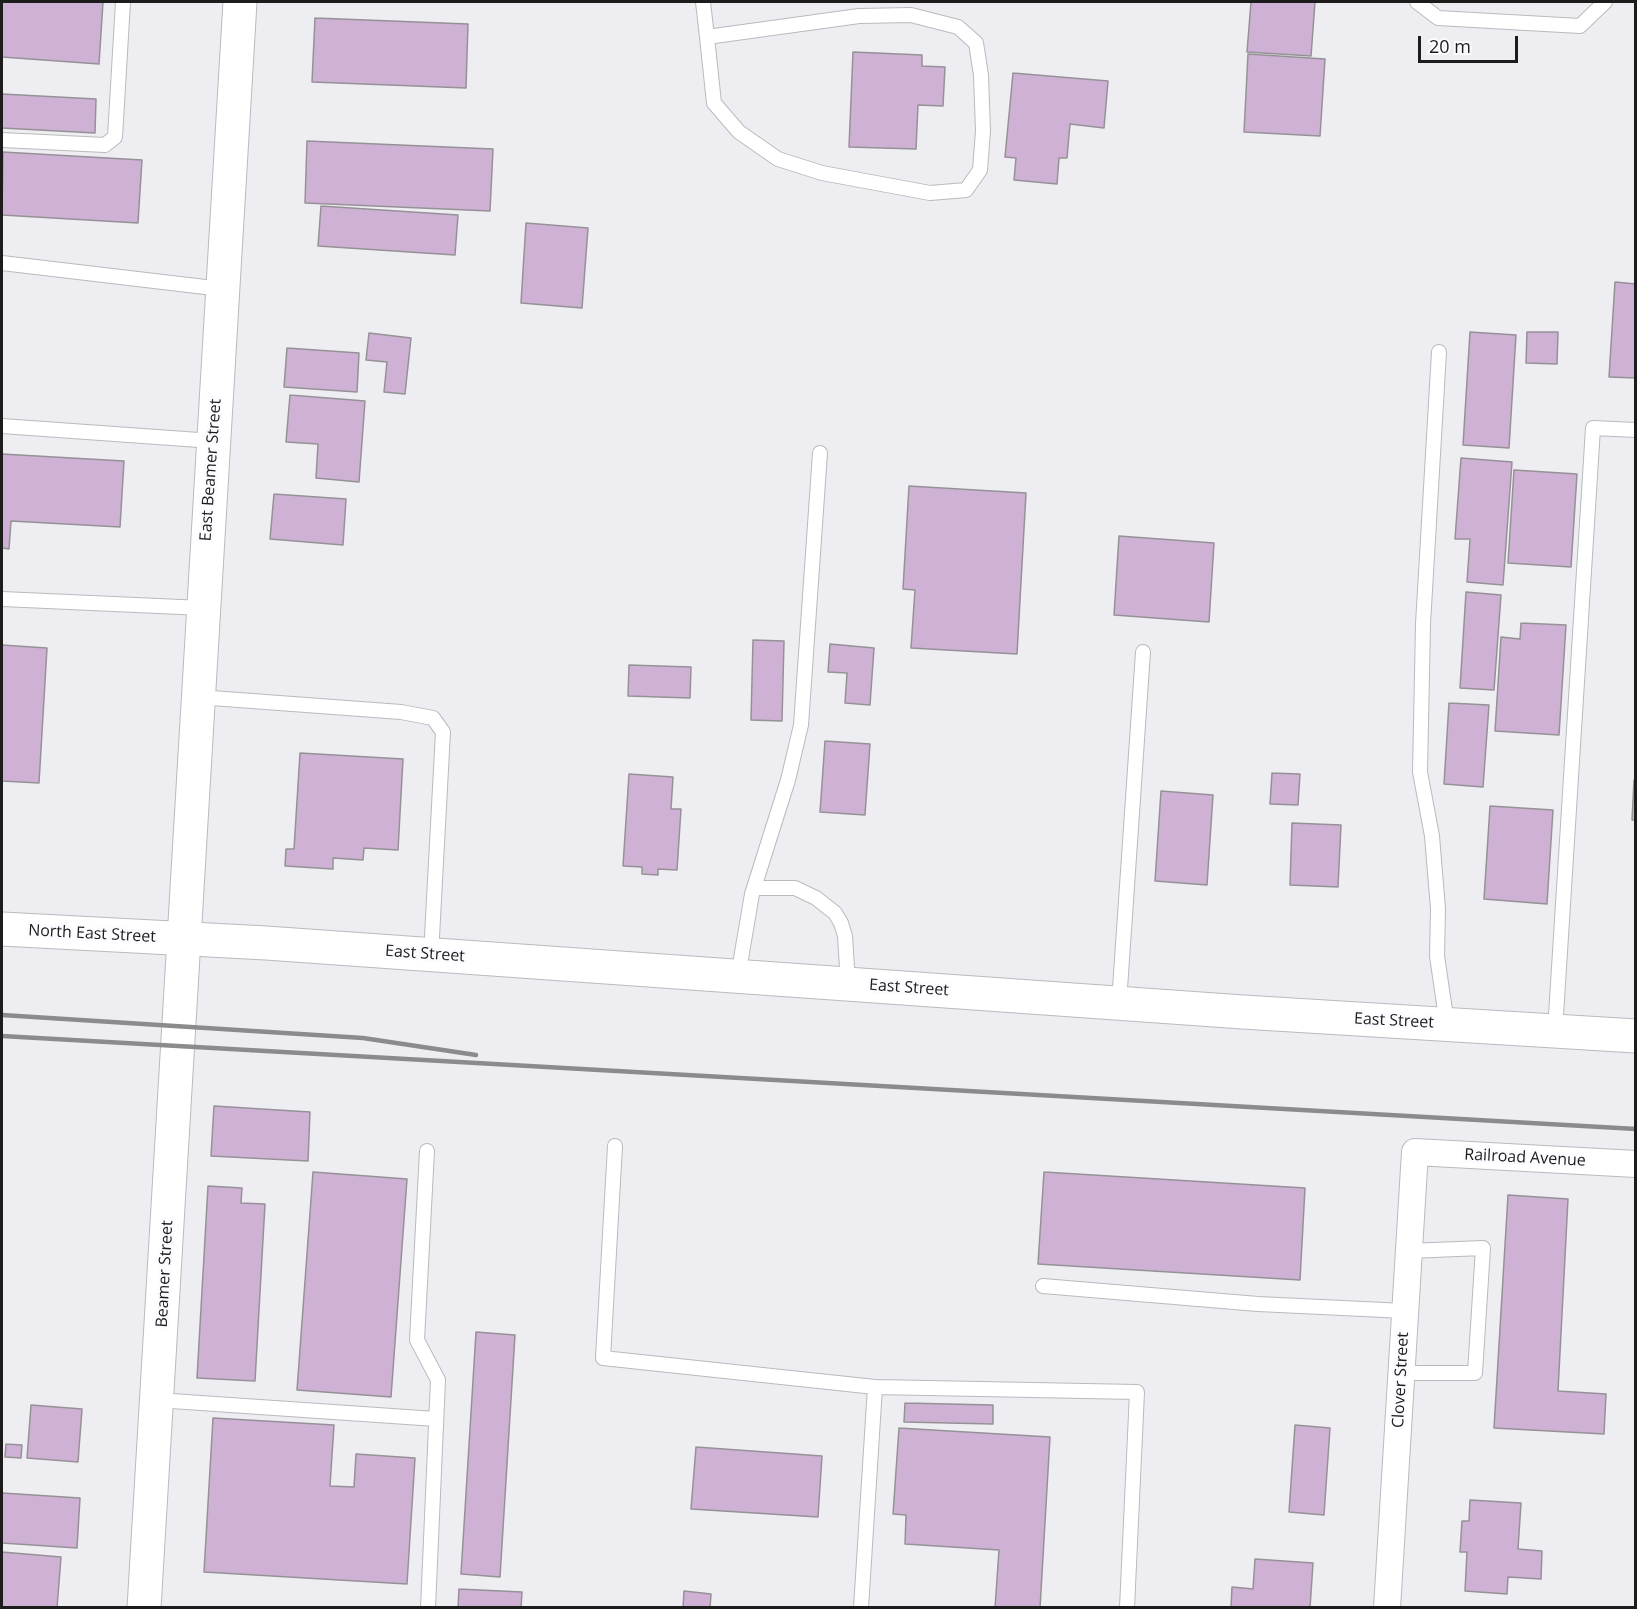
<!DOCTYPE html>
<style>
body{margin:0}
#map{position:relative;width:1637px;height:1609px;overflow:hidden;background:#eeeef2;font-family:"Open Sans",sans-serif}
canvas{display:block}
.frame{position:absolute;inset:0;border:3px solid #1c1c1d;pointer-events:none}
.scale{position:absolute;left:1418px;top:36px;width:100px;height:27px;box-sizing:border-box;border:3px solid #1c1c1d;border-top:0;padding-left:8px;font-size:18px;line-height:21px;white-space:nowrap;color:#1c1c1d;-webkit-text-stroke:4px #fcfbff;paint-order:stroke}
</style>
<div id="map">
<canvas width="1637" height="1609"></canvas>
<div class="frame"></div>
<div class="scale">20 m</div>
</div>
<script>
const g = document.querySelector('canvas').getContext('2d');
g.lineJoin = 'round';
function paint(path, color) { g.fillStyle = color; g.fill(path, 'evenodd'); }
const poly = rows => new Path2D(rows.map(r => 'M' + r).join(''));
function strokePath(path, color, width, dash) { g.strokeStyle = color; g.lineWidth = width; g.lineCap = dash ? 'butt' : 'round'; g.setLineDash(dash || []); g.stroke(path); }
function write(font, color, halo, rows, align = 'center') {
  g.font = font + ' "Open Sans",sans-serif'; g.lineWidth = 6; g.setLineDash([]); g.textBaseline = 'middle'; g.strokeStyle = halo; g.fillStyle = color; for (const [text, x, y, turn = 0] of rows) {
    g.save(); g.translate(x, y); g.rotate((+turn || 0) * Math.PI / 180); g.textAlign = isNaN(turn) ? turn : align; if (halo) g.strokeText(text, 0, 0); g.fillText(text, 0, 0); g.restore();
  }
}
const building = poly([
 [2,2,103,2,99,64,2,57,2,2],
 [1251,2,1315,2,1311,56,1247,52,1251,2],
 [315,18,468,24,466,88,312,82,315,18],
 [853,52,922,55,922,66,945,67,943,106,918,105,916,149,849,147,853,52],
 [1248,54,1325,59,1320,136,1244,132,1248,54],
 [1013,73,1108,81,1104,128,1070,124,1067,158,1059,158,1057,184,1014,180,1016,158,1005,157,1013,73],
 [2,94,96,99,95,133,2,128,2,94],
 [307,141,493,149,490,211,305,203,307,141],
 [3,152,142,160,138,223,2,215,3,152],
 [321,206,458,215,455,255,318,246,321,206],
 [526,223,588,228,582,308,521,303,526,223],
 [1615,282,1636,284,1636,378,1609,377,1615,282],
 [1470,332,1516,335,1509,448,1463,445,1470,332],
 [1527,332,1558,332,1557,364,1526,363,1527,332],
 [369,333,411,338,405,394,384,392,387,362,366,360,369,333],
 [287,348,359,353,357,392,284,387,287,348],
 [290,395,365,401,359,482,316,478,318,444,286,442,290,395],
 [2,454,124,461,120,527,11,521,9,549,2,548,2,454],
 [1461,458,1512,462,1503,585,1467,582,1470,539,1455,539,1461,458],
 [1514,470,1577,474,1571,567,1508,563,1514,470],
 [909,486,1026,493,1017,654,911,648,915,590,903,589,909,486],
 [274,494,346,499,343,545,270,539,274,494],
 [1119,536,1214,543,1209,622,1114,615,1119,536],
 [1466,592,1501,595,1494,690,1460,688,1466,592],
 [1521,623,1566,625,1559,735,1495,731,1501,637,1520,639,1521,623],
 [753,640,784,641,782,721,751,720,753,640],
 [830,644,874,648,870,705,845,703,847,673,828,672,830,644],
 [2,645,47,648,39,783,2,781,2,645],
 [629,665,691,667,690,698,628,696,629,665],
 [1449,703,1489,705,1483,787,1444,784,1449,703],
 [825,741,870,744,865,815,820,812,825,741],
 [300,753,403,759,398,850,364,848,363,860,333,858,333,869,285,866,286,849,294,849,300,753],
 [1272,773,1300,774,1298,805,1270,804,1272,773],
 [629,774,673,777,671,809,681,809,677,870,658,869,658,875,642,874,642,867,623,866,629,774],
 [1634,780,1636,780,1636,820,1632,820,1634,780],
 [1161,791,1213,795,1207,885,1155,881,1161,791],
 [1490,806,1553,810,1547,904,1484,899,1490,806],
 [1292,823,1341,825,1338,887,1290,885,1292,823],
 [214,1106,310,1112,308,1161,211,1156,214,1106],
 [313,1172,407,1179,391,1397,297,1390,313,1172],
 [1044,1172,1305,1188,1300,1280,1038,1264,1044,1172],
 [208,1186,242,1188,241,1203,265,1204,255,1381,197,1378,208,1186],
 [1508,1195,1568,1199,1558,1391,1606,1394,1604,1434,1494,1428,1508,1195],
 [476,1332,515,1335,500,1577,461,1574,476,1332],
 [905,1403,993,1405,993,1424,904,1422,905,1403],
 [31,1405,82,1409,78,1462,27,1458,31,1405],
 [213,1418,334,1425,330,1486,354,1487,356,1454,415,1458,407,1584,204,1572,213,1418],
 [1295,1425,1330,1428,1324,1515,1289,1512,1295,1425],
 [899,1428,1050,1437,1040,1608,995,1608,999,1550,905,1544,906,1515,893,1514,899,1428],
 [6,1444,22,1445,21,1458,5,1457,6,1444],
 [696,1447,822,1456,818,1517,691,1509,696,1447],
 [2,1493,80,1498,77,1548,2,1543,2,1493],
 [1470,1500,1521,1503,1518,1549,1542,1551,1541,1579,1508,1577,1507,1594,1465,1591,1467,1552,1460,1552,1462,1521,1469,1521,1470,1500],
 [2,1552,61,1557,57,1608,2,1608,2,1552],
 [1255,1559,1313,1563,1310,1608,1231,1608,1232,1587,1253,1589,1255,1559],
 [459,1589,522,1592,521,1608,458,1608,459,1589],
 [684,1591,711,1594,710,1608,683,1608,684,1591]
]);
paint(building, '#cfb1d5');
strokePath(building, '#959296', 1.5);
const service = poly([
 [703,2,707,37,714,103,739,132,778,159,822,173,930,193,966,190,980,170,983,131,981,75,976,43,958,27,911,15,859,16,707,37],
 [1417,2,1438,18,1580,26,1605,2],
 [2,140,105,145,115,137,123,2],
 [2,263,222,289],
 [1439,352,1423,624,1420,772,1432,836,1438,909,1437,956,1447,1024],
 [2,426,213,441],
 [2,599,203,608],
 [198,697,401,712,433,718,443,732,431,955],
 [754,888,795,888,816,898,835,913,841,923,845,936,848,984],
 [738,976,752,894,788,780,801,725,820,453],
 [1119,1003,1143,652],
 [1555,1031,1593,428,1636,430],
 [615,1146,603,1358,875,1387],
 [427,1151,417,1340,438,1380,428,1608],
 [1043,1286,1258,1304,1405,1311],
 [1401,1373,1475,1373,1483,1248,1408,1251],
 [157,1400,436,1419],
 [861,1608,875,1387,1137,1392,1127,1608]
]);
const minor = poly([
 [1387,1608,1415,1152,1636,1164]
]);
const tertiary = poly([
 [144,1608,240,2]
]);
const secondary = poly([
 [2,929,266,943,1243,1012,1636,1036]
]);
strokePath(service, '#bababe', 16);
strokePath(minor, '#bababe', 28);
strokePath(tertiary, '#bababe', 35);
strokePath(secondary, '#bababe', 35);
strokePath(service, '#fff', 14);
strokePath(minor, '#fff', 26);
strokePath(tertiary, '#fff', 33);
strokePath(secondary, '#fff', 33);
strokePath(poly([
 [2,1015,363,1038,476,1055],
 [2,1036,1636,1129]
]), '#8b8b8d', 4.5);
write('16px', '#1c1c1d', '#fcfbff', [
 ["East Beamer Street",211,470,-86],
 ["North East Street",92,934,3],
 ["East Street",425,954,4],
 ["East Street",909,988,4],
 ["East Street",1394,1021,3],
 ["Railroad Avenue",1525,1158,3],
 ["Beamer Street",165,1274,-87],
 ["Clover Street",1401,1380,-87]
]);
</script>
